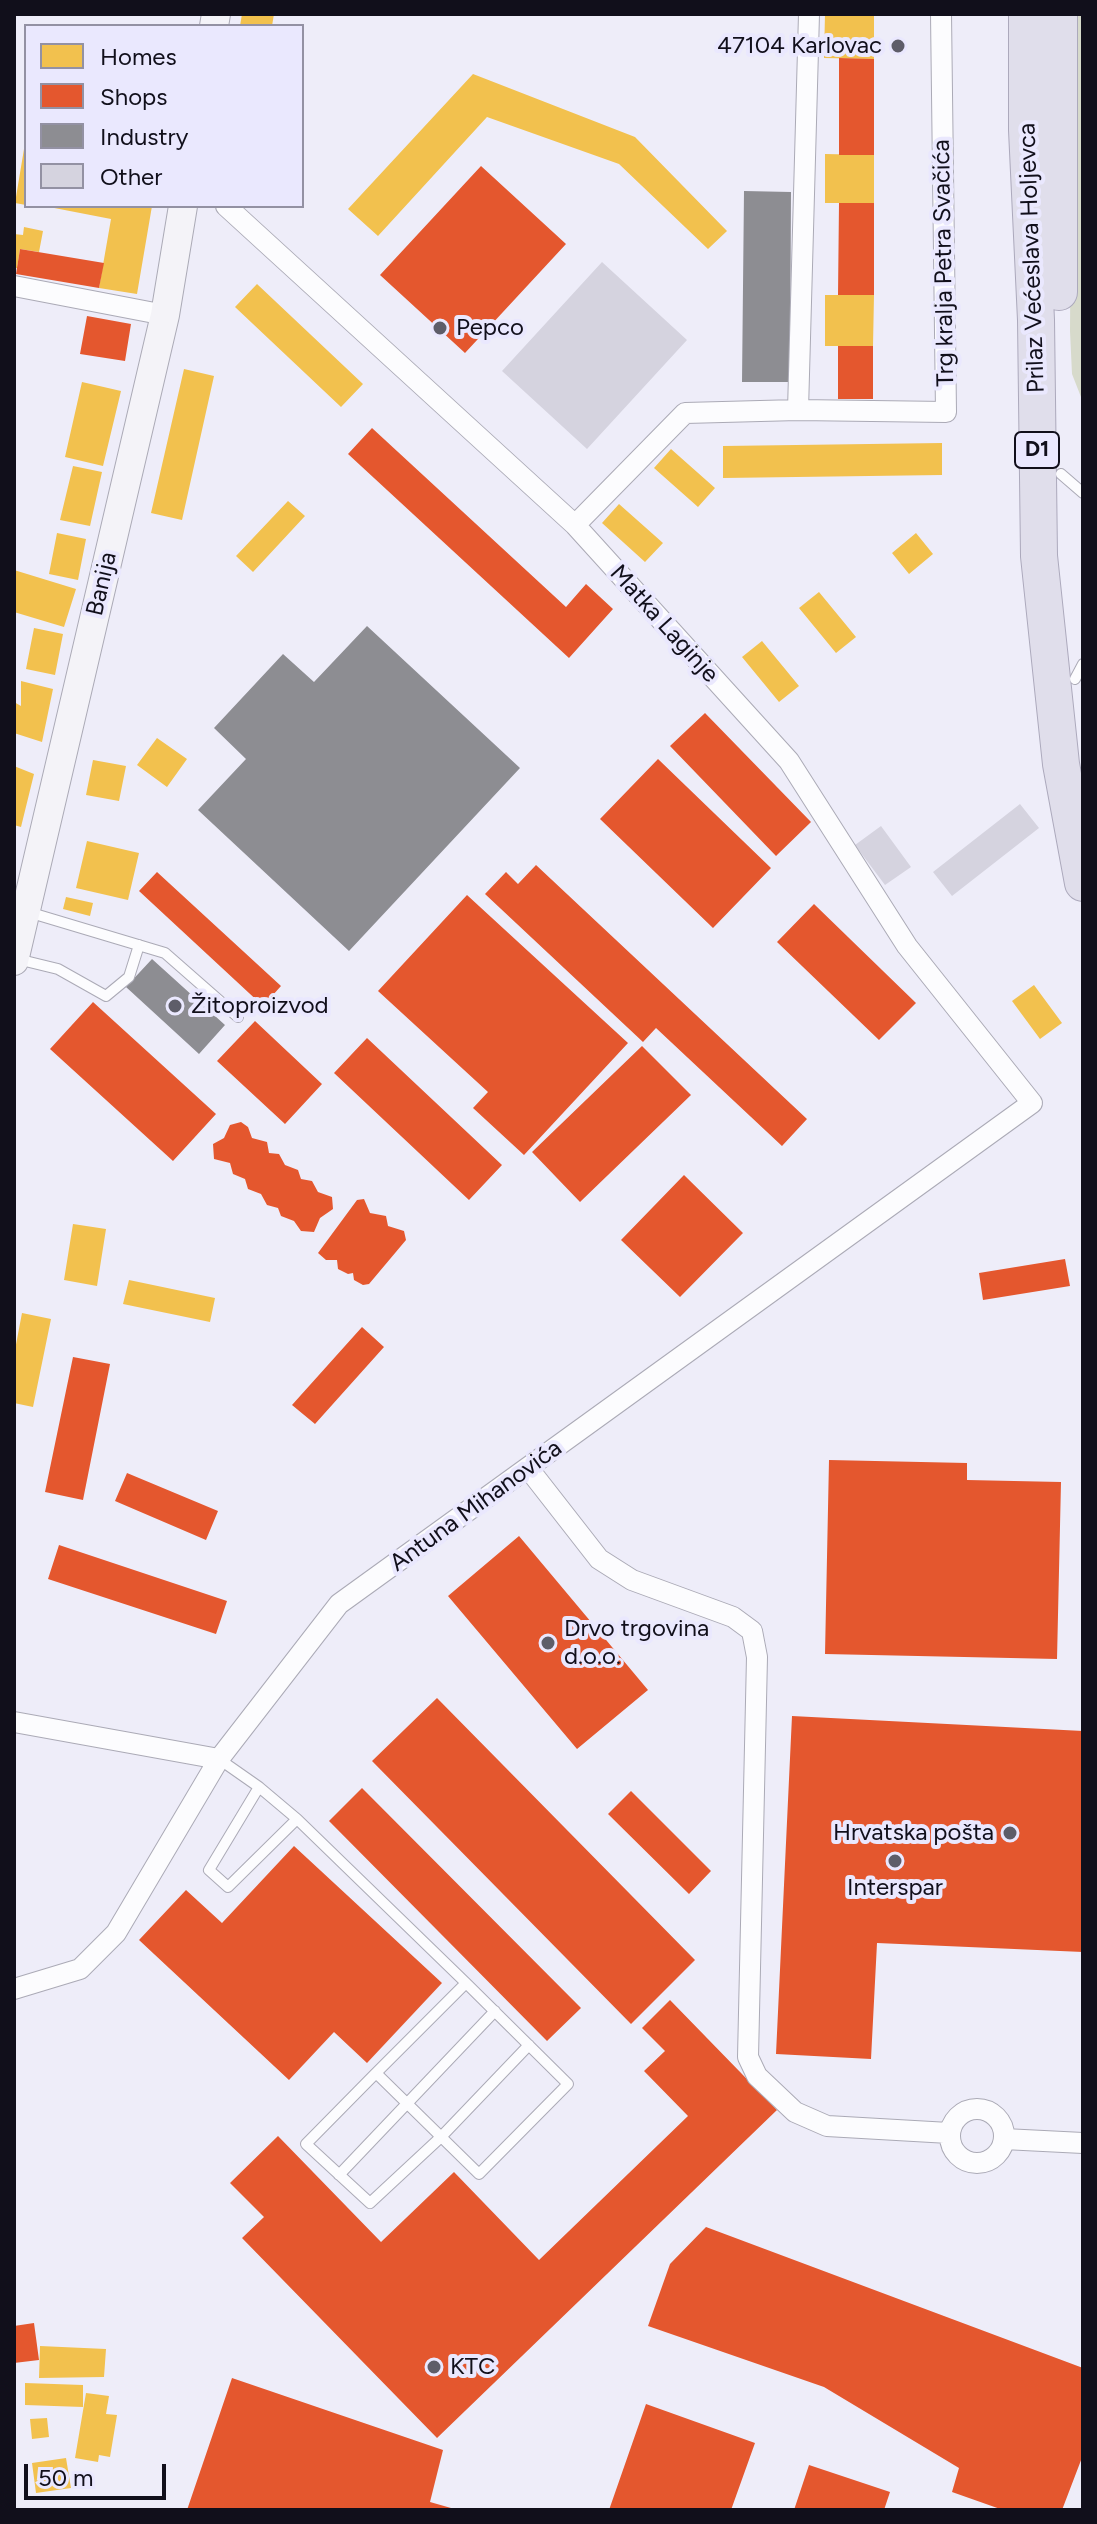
<!DOCTYPE html>
<meta charset="utf-8">
<style>
body{margin:0}
#map{position:relative;width:1097px;height:2524px;overflow:hidden;background:#eeedf9;font-family:Figtree,sans-serif}
canvas{display:block}
.frame{position:absolute;inset:0;border:16px solid #110f1b;pointer-events:none}
.legend{position:absolute;left:24px;top:24px;width:280px;height:184px;box-sizing:border-box;background:#eae8fe;border:2px solid #9391a3;margin:0;padding:10px 14px;list-style:none;font-size:24px;color:#110f1b}
.legend li{display:flex;align-items:center;gap:16px;height:40px}
.legend b{width:40px;border:2px solid #9391a3}
.scale{position:absolute;left:24px;top:2464px;width:142px;height:36px;box-sizing:border-box;border:4px solid #110f1b;border-top:0;padding-left:10px;font-size:24px;line-height:28px;white-space:nowrap;color:#110f1b;-webkit-text-stroke:6px #eae8fe;paint-order:stroke}
</style>
<div id="map">
<canvas width="1097" height="2524"></canvas>
<div class="frame"></div>
<ul class="legend">
<li><b style="height:22px;background:#f2c14e"></b>Homes</li>
<li><b style="height:22px;background:#e4572e"></b>Shops</li>
<li><b style="height:22px;background:#8d8d92"></b>Industry</li>
<li><b style="height:22px;background:#d5d3df"></b>Other</li>
</ul>
<div class="scale">50 m</div>
</div>
<script>
const g = document.querySelector('canvas').getContext('2d');
g.lineJoin = 'round';
function paint(path, color) { g.fillStyle = color; g.fill(path, 'evenodd'); }
const poly = rows => new Path2D(rows.map(r => 'M' + r).join(''));
function strokePath(path, color, width, dash) { g.strokeStyle = color; g.lineWidth = width; g.lineCap = dash ? 'butt' : 'round'; g.setLineDash(dash || []); g.stroke(path); }
function write(font, color, halo, rows, align = 'center') {
  g.font = font + ' Figtree,sans-serif'; g.lineWidth = 8; g.setLineDash([]); g.textBaseline = 'middle'; g.strokeStyle = halo; g.fillStyle = color; for (const [text, x, y, turn = 0] of rows) {
    g.save(); g.translate(x, y); g.rotate((+turn || 0) * Math.PI / 180); g.textAlign = isNaN(turn) ? turn : align; if (halo) g.strokeText(text, 0, 0); g.fillText(text, 0, 0); g.restore();
  }
}
paint(poly([
 [1072,14,1083,14,1083,469,1081,397,1072,374,1070,331]
]), '#d7dacb');
paint(poly([
 [242,14,274,14,272,26,240,26],
 [825,14,874,14,874,59,824,58],
 [473,74,635,137,727,231,708,249,619,164,487,117,378,236,348,209],
 [24,149,26,149,26,205,15,203],
 [825,154,874,155,874,203,825,203],
 [44,206,152,206,137,294,99,288,111,219],
 [24,227,43,231,39,252,20,249,17,268,14,268,14,234,23,235],
 [257,284,363,384,341,407,235,307],
 [825,295,874,295,873,346,825,346],
 [184,369,214,376,182,520,151,513],
 [82,382,121,391,103,466,65,457],
 [942,443,942,475,723,478,723,446],
 [671,449,715,488,698,507,654,468],
 [73,466,102,472,90,526,60,520],
 [288,501,305,516,253,572,236,556],
 [619,504,663,543,645,562,602,523],
 [57,533,86,539,78,580,49,574],
 [916,533,933,554,909,574,892,553],
 [14,570,76,589,64,627,14,612],
 [819,592,856,637,836,653,799,608],
 [34,628,63,634,55,675,26,669],
 [762,641,799,686,779,702,742,657],
 [21,681,53,689,42,742,14,733,14,702,21,706],
 [157,738,187,759,167,787,137,765],
 [93,760,126,766,119,801,86,795],
 [14,766,34,774,21,827,14,825],
 [87,841,139,853,128,900,76,888],
 [66,897,93,903,90,916,63,909],
 [1034,985,1062,1023,1040,1039,1012,1001],
 [73,1224,106,1229,97,1286,64,1280],
 [129,1280,215,1298,210,1322,123,1304],
 [22,1313,51,1319,33,1407,14,1403,14,1355],
 [40,2346,106,2349,104,2377,39,2378],
 [25,2383,83,2385,83,2407,25,2405],
 [86,2393,109,2396,106,2414,117,2415,110,2457,99,2455,98,2462,75,2458],
 [47,2418,49,2437,32,2439,30,2419],
 [66,2458,71,2488,36,2493,32,2463]
]), '#f2c14e');
paint(poly([
 [839,58,874,59,874,155,839,155],
 [481,166,566,244,465,353,380,275],
 [839,203,874,203,874,295,838,295],
 [20,249,104,263,99,288,16,274],
 [87,316,131,324,125,361,80,354],
 [838,346,873,346,873,399,838,399],
 [372,428,566,607,586,584,613,609,569,658,348,454],
 [705,713,811,822,776,856,670,746],
 [658,759,771,868,713,928,600,819],
 [536,865,807,1119,782,1146,656,1028,643,1042,485,894,506,872,518,884],
 [157,872,281,986,263,1006,139,891],
 [467,895,628,1043,524,1155,473,1108,488,1092,378,991],
 [814,904,916,1003,879,1040,777,942],
 [93,1002,216,1114,173,1161,50,1049],
 [255,1021,322,1084,285,1124,217,1061],
 [367,1038,502,1165,469,1200,334,1073],
 [642,1046,691,1095,580,1202,532,1152],
 [241,1122,248,1127,252,1138,267,1142,269,1153,279,1154,285,1165,298,1170,301,1179,312,1181,318,1192,332,1197,333,1209,320,1218,314,1232,301,1231,294,1221,281,1216,278,1208,267,1205,261,1194,248,1189,245,1179,233,1174,230,1163,214,1159,213,1144,224,1138,230,1125],
 [684,1175,743,1233,680,1297,621,1240],
 [364,1199,370,1213,386,1216,388,1226,404,1231,406,1240,369,1284,363,1285,354,1280,353,1273,348,1274,338,1269,337,1260,326,1260,318,1253,357,1200],
 [1065,1259,1070,1286,983,1300,979,1273],
 [362,1327,384,1347,315,1424,292,1405],
 [73,1357,110,1364,83,1500,45,1492],
 [829,1460,967,1463,967,1480,1061,1482,1057,1659,825,1654],
 [127,1473,218,1511,206,1540,115,1501],
 [519,1536,648,1690,577,1749,448,1596],
 [59,1545,227,1601,216,1634,48,1579],
 [437,1698,695,1960,631,2024,372,1761],
 [792,1716,1083,1731,1083,1952,877,1943,871,2059,776,2054],
 [362,1788,581,2008,547,2041,329,1821],
 [631,1791,711,1871,689,1894,608,1814],
 [294,1846,442,1983,367,2063,334,2032,289,2080,139,1940,186,1890,222,1923],
 [670,2000,777,2110,437,2438,242,2238,264,2217,230,2183,278,2136,381,2242,454,2172,539,2260,688,2116,644,2071,665,2051,642,2028],
 [706,2227,1083,2368,1083,2455,1062,2510,1003,2510,952,2492,959,2468,824,2387,648,2326,670,2264],
 [34,2323,39,2360,14,2363,14,2326],
 [232,2378,443,2450,430,2502,458,2510,187,2510],
 [646,2404,755,2443,731,2510,609,2510],
 [809,2465,890,2492,884,2510,794,2510]
]), '#e4572e');
paint(poly([
 [744,191,791,192,790,382,742,382],
 [367,626,520,768,349,951,198,810,246,759,214,728,283,654,314,682],
 [152,959,225,1025,199,1054,126,987]
]), '#8d8d92');
paint(poly([
 [602,262,687,340,587,449,502,371],
 [1020,804,1039,828,952,896,933,872],
 [881,826,911,867,885,885,855,845]
]), '#d5d3df');
const lane = poly([
 [1061,474,1083,493],
 [1075,679,1083,664],
 [28,912,165,953,238,1017],
 [17,959,58,969,106,996,129,977,139,945],
 [219,1759,259,1787,297,1819,228,1887,209,1870,259,1787],
 [297,1819,466,1983,568,2084,479,2174,376,2073,466,1983],
 [376,2073,306,2144,370,2203,441,2137,529,2045],
 [339,2175,495,2011]
]);
const street = poly([
 [14,286,165,315],
 [798,410,946,412,941,14],
 [575,525,685,413,798,410,809,14],
 [528,1468,599,1559,632,1580,733,1617,752,1631,757,1657,748,2057,757,2076,795,2112,827,2126,949,2133],
 [14,1722,219,1759],
 [14,1989,80,1969,116,1933,219,1759,339,1604,1032,1103,907,946,789,761,575,525,226,206],
 '950 2136a27 27 0 1 1 54 0a27 27 0 1 1-54 0Z',
 [1004,2139,1083,2143]
]);
const secondary = poly([
 [214,26,216,14],
 [14,961,165,315,183,206]
]);
const highway = poly([
 [1027,14,1027,130,1036,320,1039,556,1061,764,1083,883],
 [1059,14,1059,292]
]);
strokePath(lane, '#abaab6', 12);
strokePath(street, '#abaab6', 22);
strokePath(secondary, '#abaab6', 30);
strokePath(highway, '#aca9bc', 38);
strokePath(lane, '#fcfcfe', 10);
strokePath(street, '#fcfcfe', 20);
strokePath(secondary, '#f4f3f8', 28);
strokePath(highway, '#e0deeb', 36);
for (const [x, y, r, color] of [
 [898,46,8,"#5e5d69"],
 [440,328,8,"#5e5d69"],
 [175,1006,8,"#5e5d69"],
 [548,1643,8,"#5e5d69"],
 [1010,1833,8,"#5e5d69"],
 [895,1861,8,"#5e5d69"],
 [434,2367,8,"#5e5d69"]
]) { const dot = new Path2D(); dot.arc(x, y, r, 0, 2 * Math.PI); g.fillStyle = color; g.fill(dot); strokePath(dot, '#eae8fe', 3); }
for (const [x, y, w] of [
 [1037,450,44]
]) { const box = new Path2D(); box.roundRect(x - w / 2, y - 18, w, 36, 6); g.fillStyle = '#eae8fe'; g.fill(box); strokePath(box, '#110f1b', 2); }
write('bold 22px', '#110f1b', null, [
 ["D1",1037,450]
]);
write('24px', '#110f1b', '#eae8fe', [
 ["47104 Karlovac",882,46,"right"],
 ["Pepco",456,328],
 ["Žitoproizvod",191,1006],
 ["Drvo trgovina",564,1629],
 ["d.o.o.",564,1657],
 ["Hrvatska pošta",994,1833,"right"],
 ["Interspar",895,1888,"center"],
 ["KTC",450,2367]
], 'left');
write('24px', '#110f1b', '#eae8fe', [
 ["Prilaz Većeslava Holjevca",1032,258,-92],
 ["Trg kralja Petra Svačića",944,263,-91],
 ["Banija",102,584,-77],
 ["Matka Laginje",664,624,48],
 ["Antuna Mihanovića",476,1506,-36]
]);
</script>
